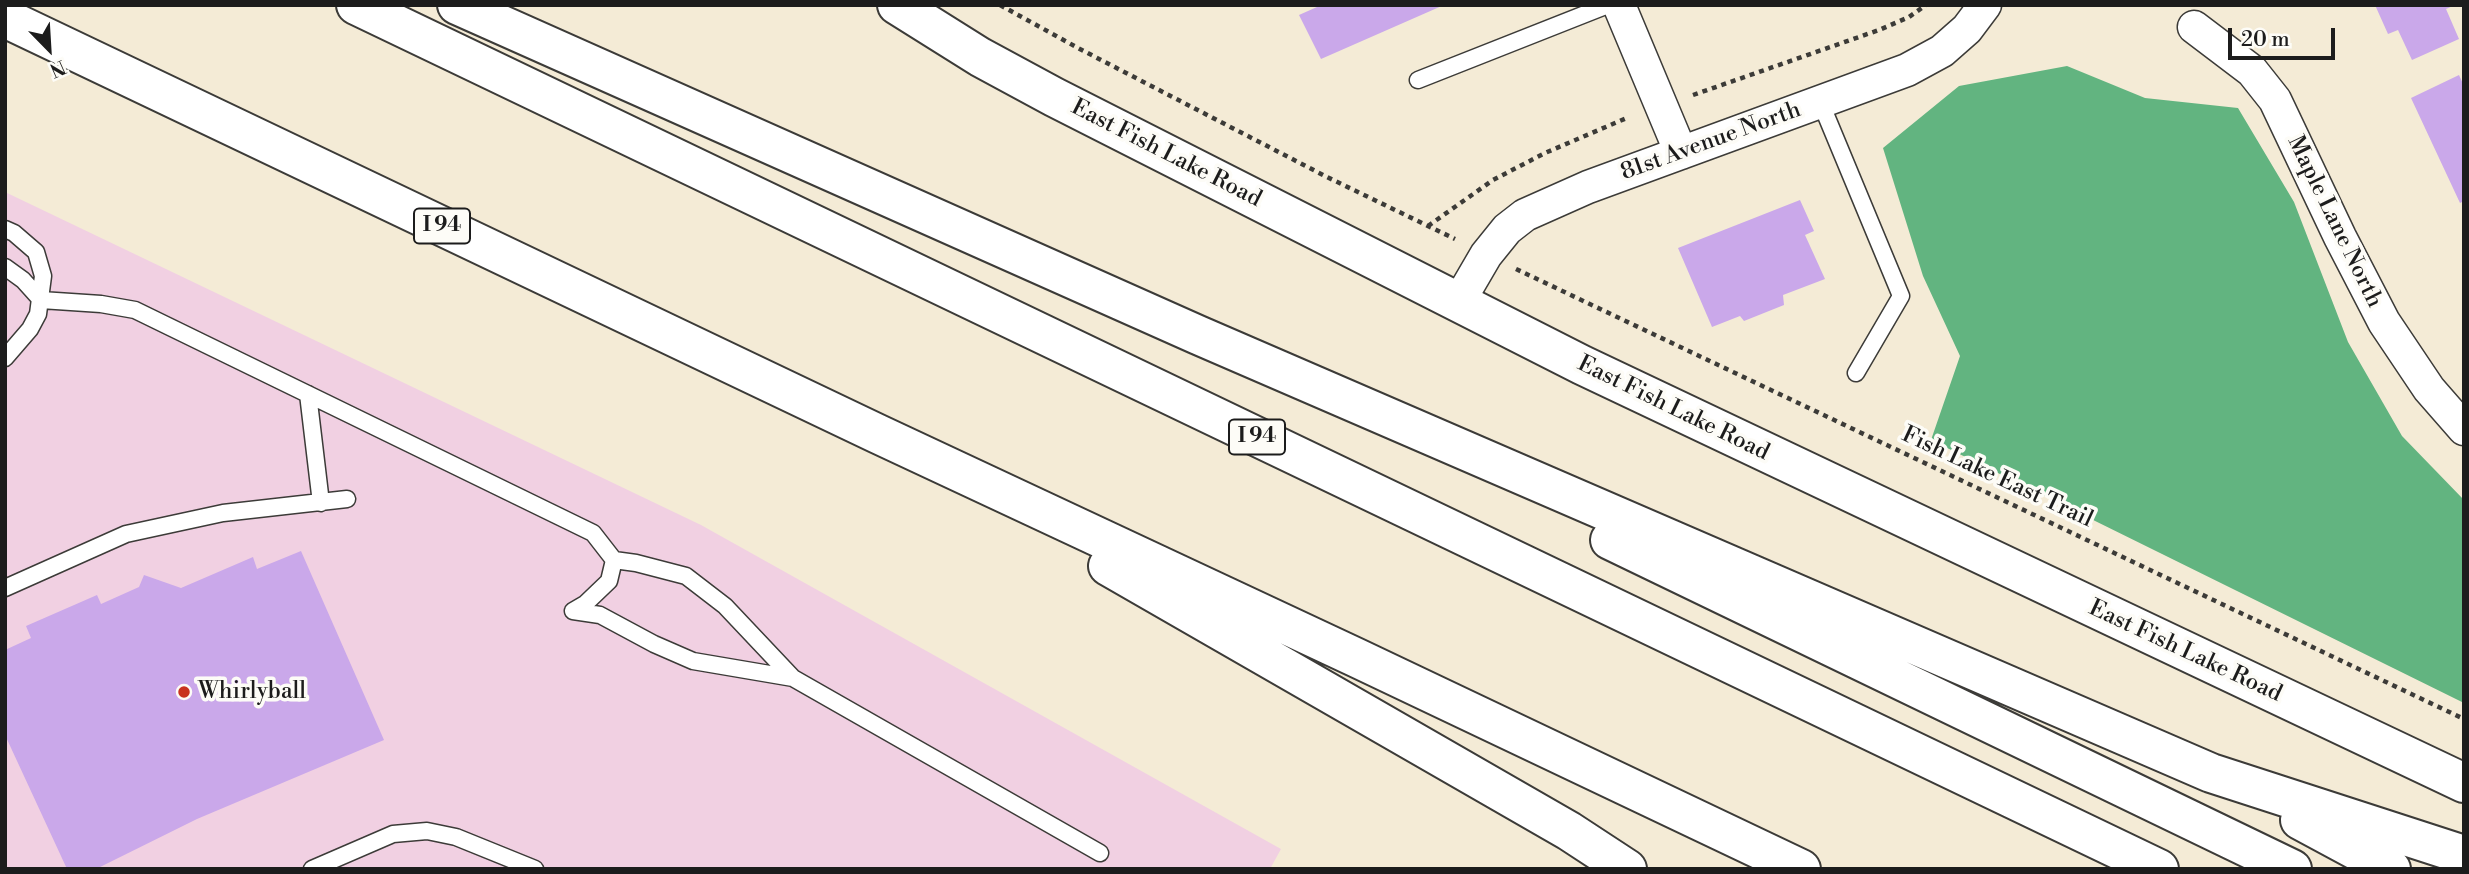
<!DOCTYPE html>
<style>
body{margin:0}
#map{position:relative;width:2469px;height:874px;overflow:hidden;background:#f4ebd6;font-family:"Libre Bodoni",serif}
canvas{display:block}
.frame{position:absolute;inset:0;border:7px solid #1c1c1c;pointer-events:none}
.north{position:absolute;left:14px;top:14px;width:70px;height:70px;-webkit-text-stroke:5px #fdfcf7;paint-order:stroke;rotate:156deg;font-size:19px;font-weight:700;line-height:28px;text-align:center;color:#1c1c1c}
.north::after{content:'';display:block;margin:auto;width:24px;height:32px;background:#1c1c1c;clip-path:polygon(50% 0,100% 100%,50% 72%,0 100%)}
.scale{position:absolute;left:2228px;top:28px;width:107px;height:32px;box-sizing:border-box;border:4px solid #1c1c1c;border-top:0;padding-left:9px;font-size:21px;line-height:24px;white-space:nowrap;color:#1c1c1c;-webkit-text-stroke:5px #fdfcf7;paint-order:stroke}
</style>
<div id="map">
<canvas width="2469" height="874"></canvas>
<div class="frame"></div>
<div class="north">N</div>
<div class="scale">20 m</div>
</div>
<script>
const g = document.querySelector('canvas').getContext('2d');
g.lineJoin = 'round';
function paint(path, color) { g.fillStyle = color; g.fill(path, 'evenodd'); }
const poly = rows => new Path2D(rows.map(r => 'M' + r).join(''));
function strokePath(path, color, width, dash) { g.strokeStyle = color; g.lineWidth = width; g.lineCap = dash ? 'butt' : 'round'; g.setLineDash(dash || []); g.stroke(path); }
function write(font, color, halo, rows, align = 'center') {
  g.font = font + ' "Libre Bodoni",serif'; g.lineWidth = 7; g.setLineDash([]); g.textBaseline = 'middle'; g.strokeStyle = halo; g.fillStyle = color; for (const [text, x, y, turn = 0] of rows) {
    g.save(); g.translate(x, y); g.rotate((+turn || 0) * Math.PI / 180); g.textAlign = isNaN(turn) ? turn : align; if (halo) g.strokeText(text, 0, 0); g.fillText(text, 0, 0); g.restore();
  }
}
paint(poly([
 [5,192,701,525,1281,849,1270,869,5,869]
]), '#f1d0e2');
paint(poly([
 [2067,66,2145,98,2238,108,2294,202,2348,342,2402,436,2464,500,2464,703,1931,440,1960,356,1923,276,1883,148,1959,86]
]), '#62b480');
paint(poly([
 [1316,5,1444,5,1321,59,1299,15,1317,7],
 [2375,5,2455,5,2446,9,2459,39,2412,60,2398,30,2388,34],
 [2459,75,2464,86,2464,201,2460,203,2411,98],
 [1800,200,1814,231,1805,235,1825,279,1783,295,1784,305,1744,321,1740,316,1712,327,1678,248],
 [301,551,384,740,197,819,96,869,67,869,5,735,5,650,31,638,26,626,97,595,101,604,139,587,144,575,181,588,253,557,257,569]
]), '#caa8ea');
const lane = poly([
 [1418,80,1608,5],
 [1820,101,1901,296,1856,373],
 [5,229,14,233,36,252,43,276,38,314,30,329,5,358],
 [5,267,23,280,41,300,101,304,135,310,593,533,614,560,609,581,585,604,573,611],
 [308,394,321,503],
 [614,560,636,563,686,576,725,606,793,678,1100,853],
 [5,588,126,534,223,513,347,499],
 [573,611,600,615,654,644,693,661,793,678],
 [312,869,393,834,427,831,456,837,535,869]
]);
const street = poly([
 [1619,5,1681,153],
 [2194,27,2252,71,2275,100,2340,237,2384,322,2429,389,2464,429],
 [1458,303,1486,255,1507,229,1525,215,1588,187,1907,70,1942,51,1967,29,1985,5]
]);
const secondary = poly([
 [897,5,980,57,1054,97,1582,365,2464,783]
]);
const highway = poly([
 [356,5,2159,869],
 [457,5,1198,335,2211,773,2464,855],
 [5,18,878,434,1357,658,1801,869],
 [1610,540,2292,869],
 [1108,566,1569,831,1627,869],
 [2300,820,2391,869]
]);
strokePath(lane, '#3c3b38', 19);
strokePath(street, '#3c3b38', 35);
strokePath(secondary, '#3c3b38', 42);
strokePath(highway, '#3c3b38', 42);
strokePath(poly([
 [1000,5,1078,48,1327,177,1455,239],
 [1693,95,1879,30,1909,17,1926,5],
 [1428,226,1493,180,1545,153,1629,117],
 [1516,269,2464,719]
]), '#3c3b38', 4.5, [5, 5]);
strokePath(lane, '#fff', 16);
strokePath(street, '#fff', 32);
strokePath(secondary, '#fff', 38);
strokePath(highway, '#fff', 38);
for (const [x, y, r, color] of [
 [184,692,7,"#c8321e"]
]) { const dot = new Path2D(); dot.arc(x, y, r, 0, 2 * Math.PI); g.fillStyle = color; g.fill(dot); strokePath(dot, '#fdfcf7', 2.5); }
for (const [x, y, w] of [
 [442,226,56],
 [1257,437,56]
]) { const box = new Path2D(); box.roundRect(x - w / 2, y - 17.5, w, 35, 5); g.fillStyle = '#fdfcf7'; g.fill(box); strokePath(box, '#1c1c1c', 2); }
write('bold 21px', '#1c1c1c', null, [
 ["I 94",442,226],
 ["I 94",1257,437]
]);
write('23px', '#1c1c1c', '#fdfcf7', [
 ["81st Avenue North",1711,142,-20],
 ["East Fish Lake Road",1166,154,27],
 ["Maple Lane North",2334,222,64],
 ["East Fish Lake Road",1673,409,26],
 ["Fish Lake East Trail",1997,478,25],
 ["East Fish Lake Road",2185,652,25]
]);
write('23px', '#1c1c1c', '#fdfcf7', [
 ["Whirlyball",198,692]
], 'left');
</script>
